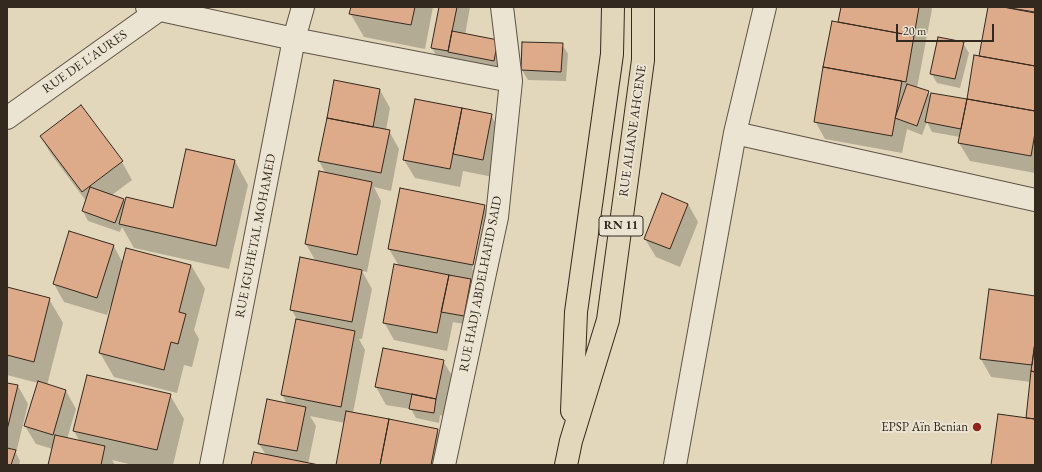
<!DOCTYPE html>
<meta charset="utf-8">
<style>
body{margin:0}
#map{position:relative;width:1042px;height:472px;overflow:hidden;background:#e2d6bb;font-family:"EB Garamond",serif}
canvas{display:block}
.frame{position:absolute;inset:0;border:8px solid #33291f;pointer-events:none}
.scale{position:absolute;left:896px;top:24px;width:98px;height:18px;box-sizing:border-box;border:2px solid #33291f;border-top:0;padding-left:5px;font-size:12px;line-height:14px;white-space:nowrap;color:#33291f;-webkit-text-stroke:3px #ece4d3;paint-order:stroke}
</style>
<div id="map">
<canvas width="1042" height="472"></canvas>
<div class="frame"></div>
<div class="scale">20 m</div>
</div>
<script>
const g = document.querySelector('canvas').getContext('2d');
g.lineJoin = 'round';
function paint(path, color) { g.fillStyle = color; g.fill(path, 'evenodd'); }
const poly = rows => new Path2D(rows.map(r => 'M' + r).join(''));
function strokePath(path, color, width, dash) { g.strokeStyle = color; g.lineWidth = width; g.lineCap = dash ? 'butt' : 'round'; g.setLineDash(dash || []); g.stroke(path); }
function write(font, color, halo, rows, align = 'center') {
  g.font = font + ' "EB Garamond",serif'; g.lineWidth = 4; g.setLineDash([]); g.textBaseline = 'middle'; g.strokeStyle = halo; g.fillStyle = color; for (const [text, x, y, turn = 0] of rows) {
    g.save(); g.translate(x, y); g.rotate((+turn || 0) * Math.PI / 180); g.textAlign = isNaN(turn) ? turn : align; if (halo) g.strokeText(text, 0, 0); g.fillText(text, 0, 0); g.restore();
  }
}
paint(poly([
 [352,7,433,7,425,49,364,37,350,13],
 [440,7,470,7,465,35,497,41,499,70,442,66,432,48],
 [842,7,931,7,932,9,917,88,928,92,931,97,967,100,980,57,989,7,1035,7,1035,173,970,161,959,143,960,137,932,132,927,122,922,135,907,129,902,153,825,139,815,121],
 [523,43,562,44,568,54,566,81,528,80,522,70],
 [963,43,969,53,960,88,937,83,931,73],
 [380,90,390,108,386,130,389,131,399,149,391,191,374,187,381,201,367,272,362,271,372,289,362,339,359,339,365,350,353,413,437,430,448,448,444,465,337,465,345,423,310,416,316,426,308,464,315,465,252,465,266,455,259,444,287,404,282,395,297,319,291,309,316,262,306,244,326,174,319,161],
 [416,100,491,115,501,133,493,177,463,171,460,187,415,178,404,160],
 [81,106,122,162,132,180,112,195,123,199,125,203,174,209,187,150,235,161,248,185,229,269,134,248,122,227,120,232,88,221,83,211,86,201,51,154,41,137],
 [688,204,698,222,680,267,656,257,645,239],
 [484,206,498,229,469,325,453,322,447,351,394,340,384,322,399,266,389,249],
 [480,225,482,225,473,270,472,270],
 [113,245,123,263,191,265,205,289,194,330,199,339,192,367,184,365,177,393,114,377,100,353,112,305,111,304,107,315,64,302,54,284],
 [7,288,49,299,63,323,47,385,66,391,76,409,67,439,80,442,74,431,170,395,184,419,173,465,133,465,112,460,115,465,49,465,53,449,36,444,25,426,38,383,7,375],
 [1035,296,1035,465,992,465,1027,419,1031,382,991,377,981,359],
 [443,361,454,379,446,417,440,415,439,423,416,418,411,409,386,405,376,387],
 [7,384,18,386,28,404,16,453,20,461,19,465,7,465]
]), '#0003');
const building = poly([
 [351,7,415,7,411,25,349,14,351,7],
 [439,7,457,7,448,51,431,48,439,7],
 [841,7,919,7,914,36,838,22,841,7],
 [988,7,1004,7,1035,12,1035,66,979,56,988,7],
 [1003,7,1035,7,1035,13,1003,7],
 [832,21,914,36,906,82,823,67,832,21],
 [452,31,498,40,494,61,448,52,452,31],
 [938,37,964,42,955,79,930,74,938,37],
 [522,42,563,43,561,72,521,70,522,42],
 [974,55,1035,66,1035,111,967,99,974,55],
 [823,67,902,81,892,136,814,122,823,67],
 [334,80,380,89,373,127,327,118,334,80],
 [907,84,929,91,917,126,895,118,907,84],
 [931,93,967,99,961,129,925,122,931,93],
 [415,99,462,108,450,169,403,160,415,99],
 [967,99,1035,111,1035,133,1031,156,958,143,967,99],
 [81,105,123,161,82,192,40,136,81,105],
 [462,108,492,114,483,160,453,154,462,108],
 [327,118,390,130,381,173,318,161,327,118],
 [186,149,235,160,216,246,119,224,126,197,173,208,186,149],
 [319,171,372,182,357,255,305,244,319,171],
 [90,187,124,199,115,223,82,211,90,187],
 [400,188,485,205,473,265,388,249,400,188],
 [662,193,688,204,670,249,644,239,662,193],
 [69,231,114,245,97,298,53,284,69,231],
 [126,248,191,265,179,312,186,314,178,344,171,342,164,370,99,353,126,248],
 [300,257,362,270,352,322,290,310,300,257],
 [394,264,449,275,437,333,383,323,394,264],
 [449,275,471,279,464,316,441,312,449,275],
 [7,287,50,298,34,362,7,355,7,287],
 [989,289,1035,296,1035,342,1032,365,980,359,989,289],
 [296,319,355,331,341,407,281,395,296,319],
 [1035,342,1035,372,1031,371,1035,342],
 [383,348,444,360,436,399,375,387,383,348],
 [1031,371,1035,372,1035,419,1026,418,1031,371],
 [87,375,171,394,157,450,73,431,87,375],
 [38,381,66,390,53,435,24,426,38,381],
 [7,383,18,385,7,430,7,383],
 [412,394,436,399,434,413,409,409,412,394],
 [267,399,306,407,297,451,258,444,267,399],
 [346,411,389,419,380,465,336,465,346,411],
 [998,414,1035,419,1035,465,991,465,998,414],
 [389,419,438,429,431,465,380,465,389,419],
 [55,435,105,446,101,465,48,465,55,435],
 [7,448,16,450,11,465,7,465,7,448],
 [254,452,319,465,251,465,254,452]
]);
paint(building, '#ddaa8a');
strokePath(building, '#33291f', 1);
const minor = poly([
 [147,7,294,39,511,81],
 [7,118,163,7],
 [735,133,1035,200],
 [211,465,294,39,303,7],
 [444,465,497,217,511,81,502,7],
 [675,465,735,133,765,7]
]);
const primary = poly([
 [572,411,576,312,612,54,613,7],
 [566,465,571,441,608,320,643,60,643,7]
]);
strokePath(minor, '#5f5446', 24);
strokePath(primary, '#33291f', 24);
strokePath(minor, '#ece4d3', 22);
strokePath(primary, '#e2d6bb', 22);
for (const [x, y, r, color] of [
 [977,427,5,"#8f2418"]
]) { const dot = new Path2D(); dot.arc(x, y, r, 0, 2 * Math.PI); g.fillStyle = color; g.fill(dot); strokePath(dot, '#ece4d3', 1.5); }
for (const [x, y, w] of [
 [621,226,44]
]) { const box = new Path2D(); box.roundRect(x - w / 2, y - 10, w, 20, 3); g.fillStyle = '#ece4d3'; g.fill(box); strokePath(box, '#33291f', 1); }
write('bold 12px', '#33291f', null, [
 ["RN 11",621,226]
]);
write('13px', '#33291f', '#ece4d3', [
 ["RUE DE L'AURES",85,62,-35],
 ["RUE ALIANE AHCENE",633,131,-82],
 ["RUE IGUHETAL MOHAMED",256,236,-79],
 ["RUE HADJ ABDELHAFID SAID",481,284,-79]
]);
write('13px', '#33291f', '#ece4d3', [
 ["EPSP Aïn Benian",968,427]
], 'right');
</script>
